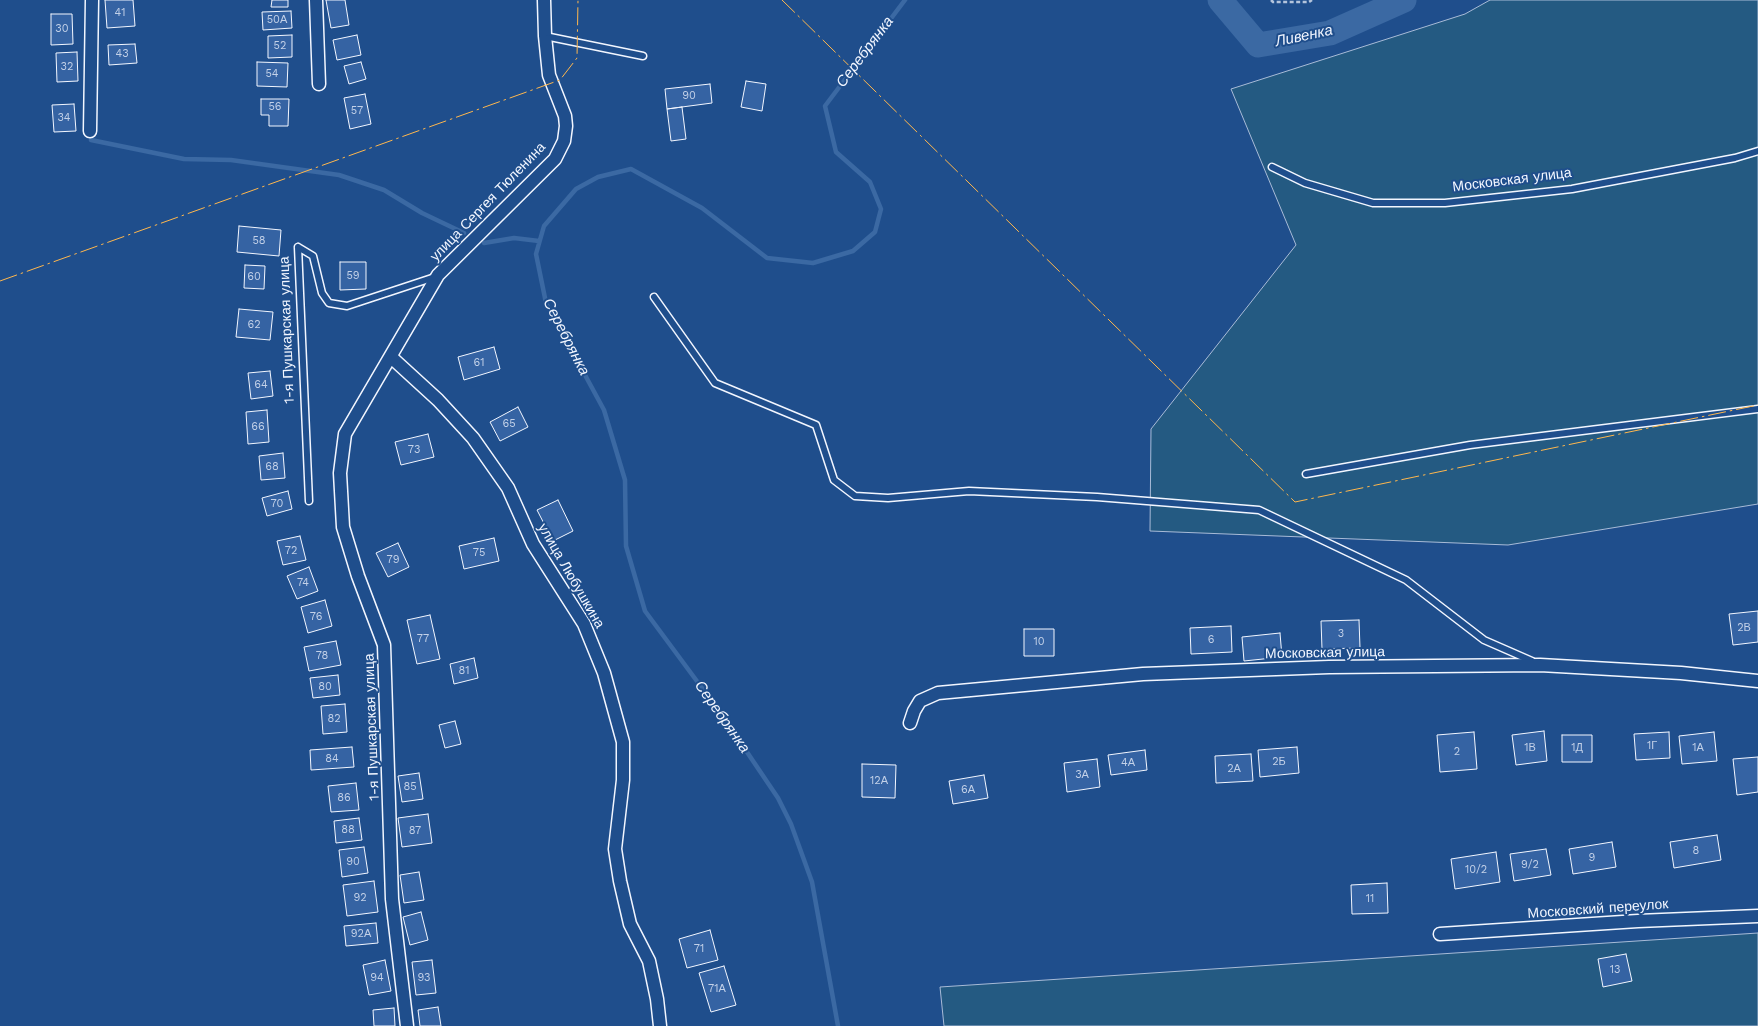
<!DOCTYPE html>
<meta charset="utf-8">
<style>
body{margin:0}
canvas{display:block;background:#1f4e8c}
</style>
<canvas width="1758" height="1026"></canvas>
<script>
const g = document.querySelector('canvas').getContext('2d');
g.lineJoin = 'round';
function paint(path, color) { g.fillStyle = color; g.fill(path, 'evenodd'); }
const poly = rows => new Path2D(rows.map(r => 'M' + r).join(''));
function strokePath(path, color, width, dash) { g.strokeStyle = color; g.lineWidth = width; g.lineCap = dash ? 'butt' : 'round'; g.setLineDash(dash || []); g.stroke(path); }
function write(font, color, halo, rows, align = 'center') {
  g.font = font + ' "Work Sans",sans-serif'; g.lineWidth = 4; g.setLineDash([]); g.textBaseline = 'middle'; g.strokeStyle = halo; g.fillStyle = color; for (const [text, x, y, turn = 0] of rows) {
    g.save(); g.translate(x, y); g.rotate((+turn || 0) * Math.PI / 180); g.textAlign = isNaN(turn) ? turn : align; if (halo) g.strokeText(text, 0, 0); g.fillText(text, 0, 0); g.restore();
  }
}
const green = poly([
 [1490,0,1758,0,1758,504,1508,545,1150,531,1151,429,1296,245,1231,89,1465,14,1490,0],
 [1758,933,1758,1026,944,1026,940,987,1758,933]
]);
paint(green, '#245a82');
strokePath(green, '#a8bbd7', 1);
strokePath(poly([
 [91,140,184,159,231,160,339,175,384,190,422,213,464,233],
 [484,243,514,238,539,241],
 [838,1026,812,882,791,824,778,798,722,715,645,611,626,546,625,480,604,410,546,303,536,254,544,226,576,189,598,177,631,169,702,208,767,258,813,263,853,251,875,232,881,209,870,182,836,152,825,106,905,0]
]), '#3b69a3', 4.5);
strokePath(poly([
 [1220,0,1258,45,1330,33,1404,0]
]), '#3b69a3', 25);
const building = poly([
 [105,0,133,0,135,26,107,28,105,0],
 [272,0,288,0,288,7,271,7,272,0],
 [326,0,345,0,349,25,331,28,326,0],
 [291,11,292,28,263,30,262,12,291,11],
 [51,14,72,14,73,44,51,45,51,14],
 [292,35,292,57,268,58,268,36,292,35],
 [357,35,361,55,337,60,333,40,357,35],
 [135,44,137,63,109,65,108,45,135,44],
 [77,52,78,81,57,82,56,53,77,52],
 [257,62,288,63,287,87,257,86,257,62],
 [361,62,366,79,349,84,344,66,361,62],
 [746,81,766,84,762,111,741,107,746,81],
 [710,84,712,103,667,109,665,89,710,84],
 [365,94,371,124,350,129,344,98,365,94],
 [261,99,289,99,288,126,269,126,269,115,261,115,261,99],
 [74,104,76,131,54,132,52,105,74,104],
 [682,107,686,139,671,141,667,109,682,107],
 [239,226,281,230,279,256,237,252,239,226],
 [340,262,366,262,366,289,340,290,340,262],
 [245,265,265,266,264,289,244,288,245,265],
 [239,309,273,312,270,340,236,337,239,309],
 [494,347,500,369,464,380,458,357,494,347],
 [270,371,273,396,251,399,248,373,270,371],
 [518,407,528,427,500,441,490,422,518,407],
 [267,410,269,442,248,444,246,412,267,410],
 [428,434,434,457,401,465,395,442,428,434],
 [283,453,285,478,261,480,259,456,283,453],
 [288,491,292,509,267,516,262,498,288,491],
 [558,500,573,531,553,541,537,510,558,500],
 [300,536,306,560,283,565,277,541,300,536],
 [494,538,499,561,464,569,459,546,494,538],
 [398,543,409,567,388,577,376,553,398,543],
 [309,567,318,591,297,599,287,576,309,567],
 [325,600,332,626,308,633,301,607,325,600],
 [1758,611,1758,642,1733,645,1729,614,1758,611],
 [430,615,440,659,417,664,407,620,430,615],
 [1359,620,1360,648,1322,649,1321,621,1359,620],
 [1231,626,1232,652,1191,654,1190,628,1231,626],
 [1024,629,1054,629,1054,656,1024,656,1024,629],
 [1280,633,1282,657,1244,661,1242,637,1280,633],
 [336,641,341,665,309,671,304,647,336,641],
 [474,658,478,678,454,684,450,664,474,658],
 [338,675,340,695,313,698,310,678,338,675],
 [345,704,347,732,323,734,321,706,345,704],
 [455,721,461,744,445,748,439,725,455,721],
 [1544,731,1547,761,1516,765,1512,735,1544,731],
 [1474,732,1477,769,1440,772,1437,735,1474,732],
 [1669,732,1670,758,1636,760,1634,734,1669,732],
 [1714,732,1717,761,1682,764,1679,736,1714,732],
 [1562,735,1592,735,1592,762,1562,762,1562,735],
 [352,747,354,767,311,770,310,750,352,747],
 [1297,747,1299,773,1260,777,1258,750,1297,747],
 [1145,750,1147,770,1111,775,1108,755,1145,750],
 [1251,754,1253,781,1216,783,1215,756,1251,754],
 [1758,757,1758,792,1737,795,1733,759,1758,757],
 [1097,759,1100,787,1067,792,1064,763,1097,759],
 [862,764,896,765,895,798,862,797,862,764],
 [419,773,423,799,402,802,398,776,419,773],
 [984,775,988,798,953,804,949,781,984,775],
 [356,783,359,810,331,812,328,786,356,783],
 [428,814,432,843,402,847,398,818,428,814],
 [359,818,362,840,336,843,334,821,359,818],
 [1717,835,1721,860,1674,868,1670,842,1717,835],
 [1612,842,1616,867,1573,874,1569,849,1612,842],
 [364,847,368,873,342,877,339,850,364,847],
 [1546,849,1551,875,1514,881,1510,854,1546,849],
 [1496,852,1500,882,1455,889,1451,859,1496,852],
 [419,872,424,900,404,903,400,875,419,872],
 [374,881,378,912,347,916,343,885,374,881],
 [1387,883,1388,913,1352,914,1351,885,1387,883],
 [421,912,428,940,410,945,403,917,421,912],
 [376,923,378,943,346,946,344,926,376,923],
 [710,930,718,960,687,968,679,939,710,930],
 [1626,954,1632,981,1603,987,1598,959,1626,954],
 [385,960,391,991,369,995,363,965,385,960],
 [432,960,436,993,416,995,412,962,432,960],
 [724,966,736,1005,711,1012,699,973,724,966],
 [438,1007,441,1026,420,1026,418,1010,438,1007],
 [394,1008,395,1026,374,1026,373,1010,394,1008]
]);
paint(building, '#3563a3');
strokePath(building, '#f2f6ff', 1);
const service = poly([
 [545,36,643,56],
 [1272,167,1305,183,1373,203,1445,203,1572,189,1735,158,1758,151],
 [298,247,309,501],
 [298,247,313,256,322,293,329,303,347,306,435,277],
 [654,297,715,383,816,425,834,480,855,496,888,498,969,491,1097,497,1259,510,1406,580,1484,640,1532,661],
 [1306,474,1470,445,1758,409]
]);
const minor = poly([
 [316,0,319,84],
 [90,131,92,0],
 [391,357,438,400,473,438,508,488,533,544,584,624,604,673,623,742,623,780,615,849,620,881,630,924,649,961,657,999,660,1026],
 [910,723,914,711,920,701,938,693,1143,674,1329,667,1540,665,1681,673,1758,681],
 [1440,934,1638,921,1758,916],
 [407,1026,392,899,384,645,358,576,343,527,340,473,345,434,438,275,555,159,564,141,566,126,565,116,549,75,545,36,544,0]
]);
strokePath(service, '#f2f6ff', 9);
strokePath(minor, '#f2f6ff', 15);
strokePath(poly([
 [1271,0,1273,2,1309,2,1312,0]
]), '#b3c4dc', 2.5, [4, 2.5]);
strokePath(service, '#1f4e8c', 6);
strokePath(minor, '#1f4e8c', 12);
strokePath(poly([
 [782,0,1295,502,1758,405],
 [0,281,560,80,577,58,578,0]
]), '#ffb74d', 1, [18, 4, 2.5, 4]);
write('11px', '#c3d1e8', null, [
 ["41",120,13],
 ["50А",277,20],
 ["30",62,29],
 ["52",280,46],
 ["43",122,54],
 ["32",67,67],
 ["54",272,74],
 ["90",689,96],
 ["56",275,107],
 ["57",357,111],
 ["34",64,118],
 ["58",259,241],
 ["59",353,276],
 ["60",254,277],
 ["62",254,325],
 ["61",479,363],
 ["64",261,385],
 ["65",509,424],
 ["66",258,427],
 ["73",414,450],
 ["68",272,467],
 ["70",277,504],
 ["72",291,551],
 ["75",479,553],
 ["79",393,560],
 ["74",303,583],
 ["76",316,617],
 ["2В",1744,628],
 ["3",1341,634],
 ["77",423,639],
 ["6",1211,640],
 ["10",1039,642],
 ["78",322,656],
 ["81",464,671],
 ["80",325,687],
 ["82",334,719],
 ["1Г",1652,746],
 ["1В",1530,748],
 ["1Д",1577,748],
 ["1А",1698,748],
 ["2",1457,752],
 ["84",332,759],
 ["2Б",1279,762],
 ["4А",1128,763],
 ["2А",1234,769],
 ["3А",1082,775],
 ["12А",879,781],
 ["85",410,787],
 ["6А",968,790],
 ["86",344,798],
 ["88",348,830],
 ["87",415,831],
 ["8",1696,851],
 ["9",1592,858],
 ["90",353,862],
 ["9/2",1530,865],
 ["10/2",1476,870],
 ["92",360,898],
 ["11",1370,899],
 ["92А",361,934],
 ["71",699,949],
 ["13",1615,970],
 ["94",377,978],
 ["93",424,978],
 ["71А",717,989]
]);
write('14px', '#f2f6ff', '#1f4e8c', [
 ["Московская улица",1512,180,-7],
 ["улица Сергея Тюленина",488,202,-46],
 ["1-я Пушкарская улица",287,330,-92],
 ["улица Любушкина",571,576,60],
 ["Московская улица",1325,653,-1],
 ["1-я Пушкарская улица",372,727,-92],
 ["Московский переулок",1598,909,-4]
]);
write('italic 15px', '#f2f6ff', '#1f4e8c', [
 ["Ливенка",1304,36,-12],
 ["Серебрянка",865,52,-53],
 ["Серебрянка",566,337,63],
 ["Серебрянка",722,717,55]
]);
</script>
